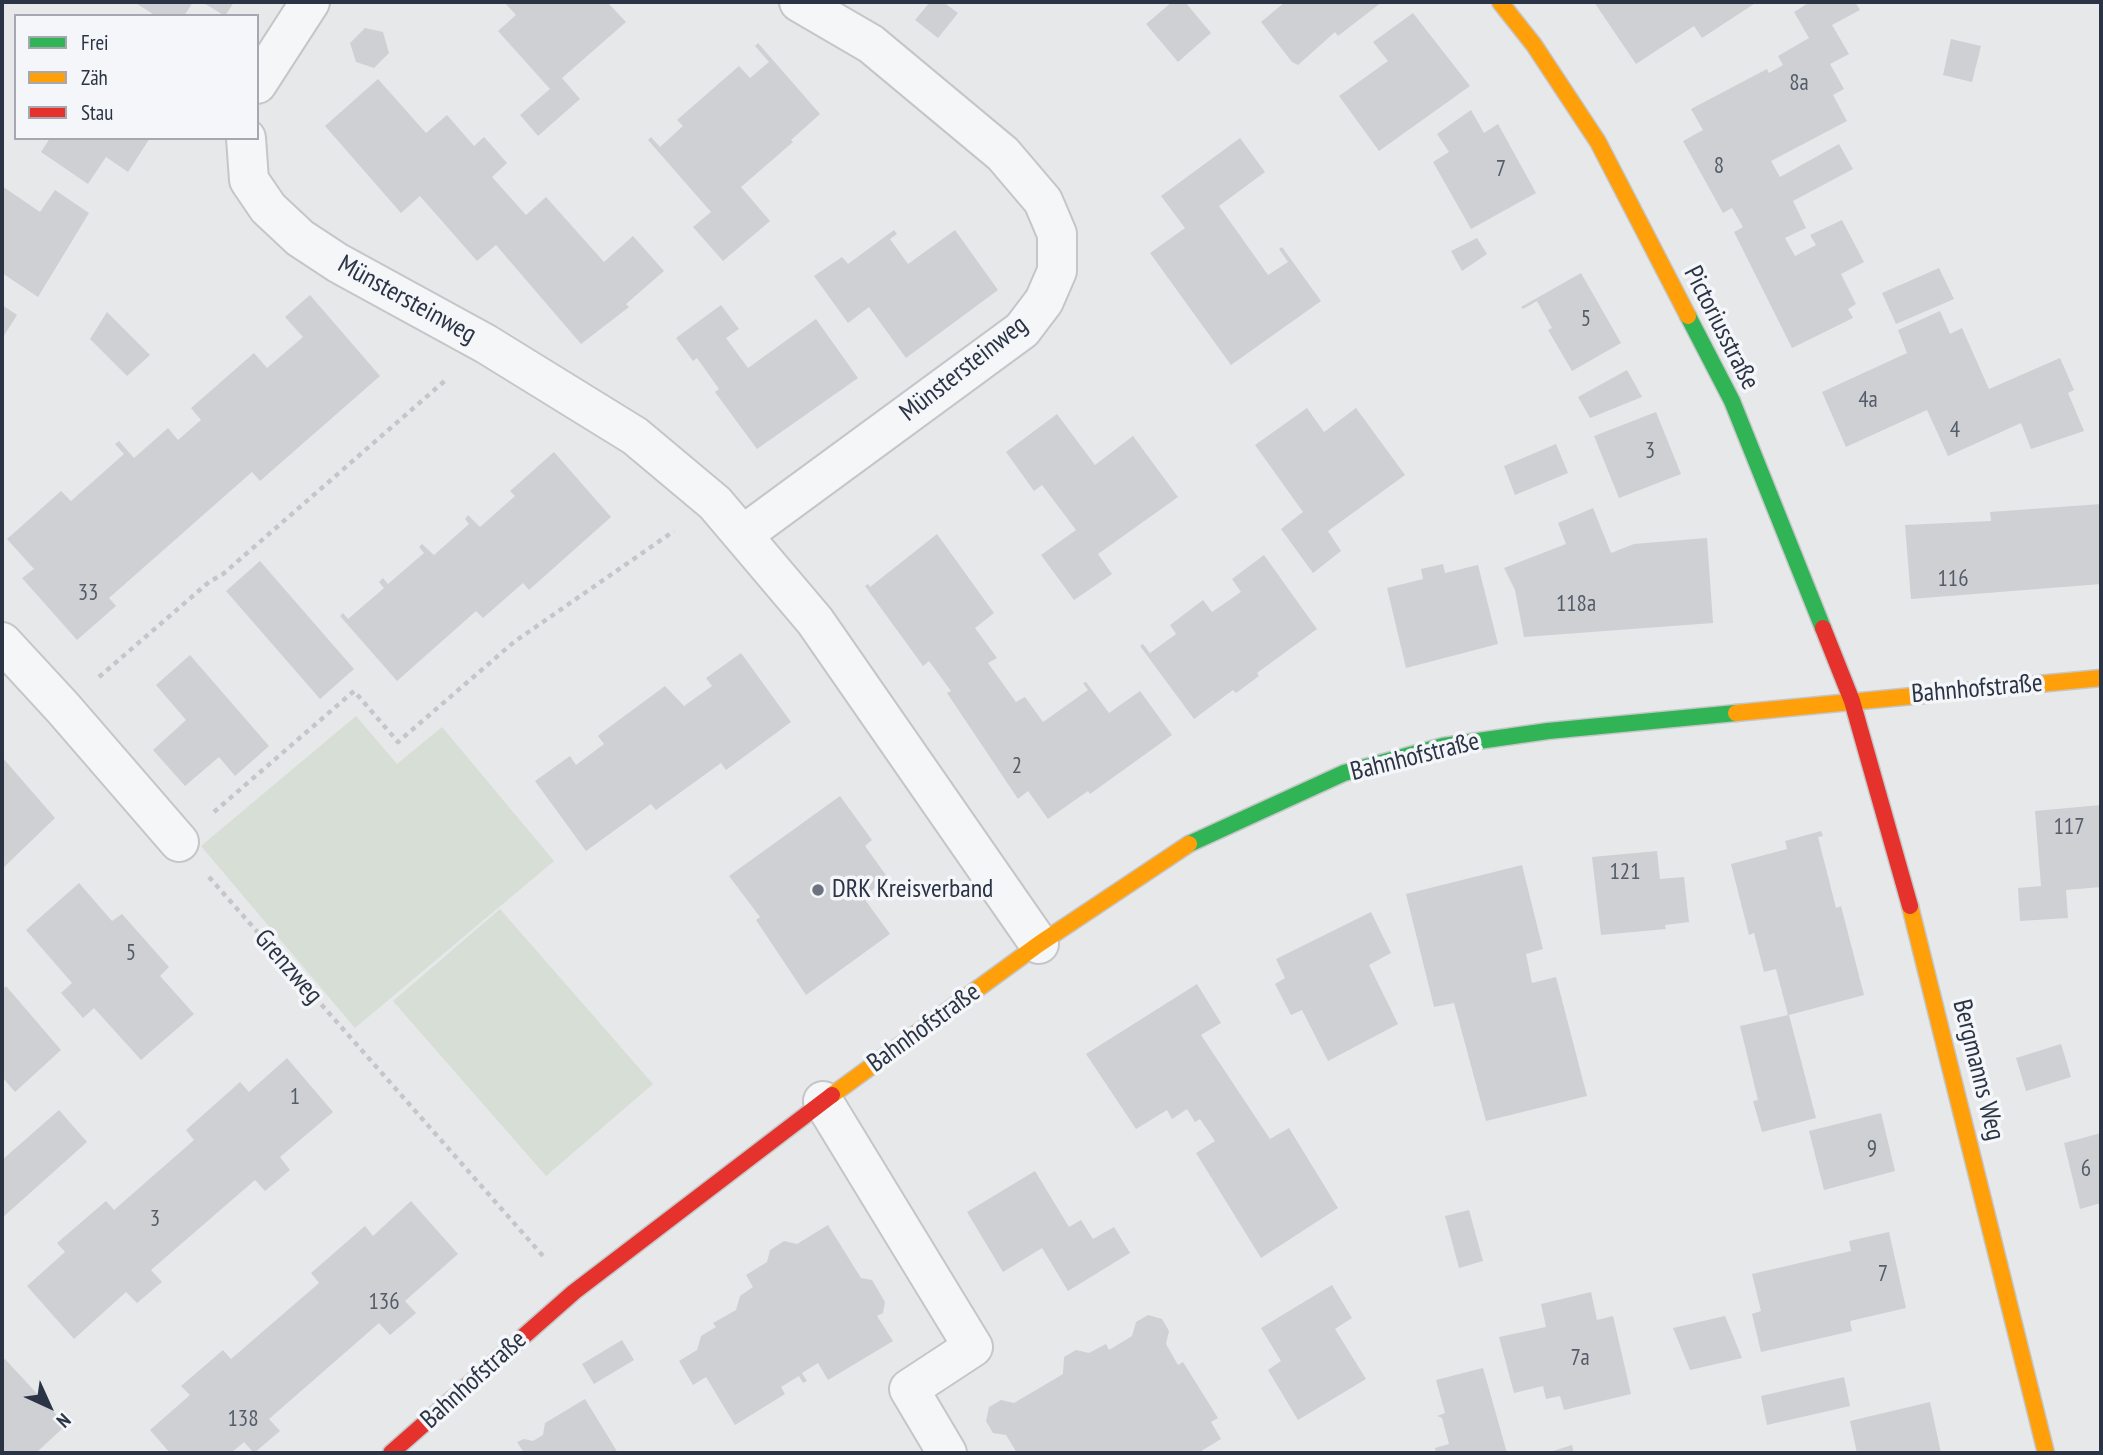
<!DOCTYPE html>
<meta charset="utf-8">
<style>
body{margin:0}
#map{position:relative;width:2103px;height:1455px;overflow:hidden;background:#e6e8ea;font-family:"PT Sans Narrow",sans-serif}
canvas{display:block}
.frame{position:absolute;inset:0;border:4px solid #2b3445;pointer-events:none}
.legend{position:absolute;left:14px;top:14px;width:245px;height:126px;box-sizing:border-box;background:#f4f6f9;border:2px solid #a4a8b1;margin:0;padding:9px 12px;list-style:none;font-size:21px;color:#2b3445}
.legend li{display:flex;align-items:center;gap:14px;height:35px}
.legend b{width:35px;border:2px solid #a4a8b1}
.north{position:absolute;left:14px;top:1371px;width:70px;height:70px;-webkit-text-stroke:5px #f4f6f9;paint-order:stroke;rotate:135deg;font-size:19px;font-weight:700;line-height:28px;text-align:center;color:#2b3445}
.north::after{content:'';display:block;margin:auto;width:24px;height:32px;background:#2b3445;clip-path:polygon(50% 0,100% 100%,50% 72%,0 100%)}
</style>
<div id="map">
<canvas width="2103" height="1455"></canvas>
<div class="frame"></div>
<ul class="legend">
<li><b style="height:9px;background:#30b455"></b>Frei</li>
<li><b style="height:9px;background:#ff9f0a"></b>Zäh</li>
<li><b style="height:9px;background:#e5322d"></b>Stau</li>
</ul>
<div class="north">N</div>
</div>
<script>
const g = document.querySelector('canvas').getContext('2d');
g.lineJoin = 'round';
function paint(path, color) { g.fillStyle = color; g.fill(path, 'evenodd'); }
const poly = rows => new Path2D(rows.map(r => 'M' + r).join(''));
function strokePath(path, color, width, dash) { g.strokeStyle = color; g.lineWidth = width; g.lineCap = dash ? 'butt' : 'round'; g.setLineDash(dash || []); g.stroke(path); }
function write(font, color, halo, rows, align = 'center') {
  g.font = font + ' "PT Sans Narrow",sans-serif'; g.lineWidth = 7; g.setLineDash([]); g.textBaseline = 'middle'; g.strokeStyle = halo; g.fillStyle = color; for (const [text, x, y, turn = 0] of rows) {
    g.save(); g.translate(x, y); g.rotate((+turn || 0) * Math.PI / 180); g.textAlign = isNaN(turn) ? turn : align; if (halo) g.strokeText(text, 0, 0); g.fillText(text, 0, 0); g.restore();
  }
}
paint(poly([
 [356,716,397,764,442,727,554,861,355,1028,201,846],
 [500,909,653,1084,546,1176,393,1001]
]), '#d6ded6');
paint(poly([
 [134,2,193,2,184,16,156,16],
 [202,2,234,2,225,16],
 [504,2,607,2,626,22,562,78,580,99,538,136,520,115,550,89,498,31,516,15],
 [930,2,943,2,958,13,938,38,915,20],
 [1172,2,1185,2,1211,33,1178,62,1146,24],
 [1285,2,1382,2,1338,36,1335,32,1298,65,1292,62,1261,22],
 [1594,2,1681,4,1757,2,1702,38,1694,26,1636,64],
 [1810,2,1855,2,1860,10,1832,25,1849,54,1830,64,1844,89,1833,95,1847,121,1771,161,1780,177,1839,144,1853,169,1793,201,1806,228,1785,238,1795,256,1816,245,1810,235,1842,220,1864,262,1841,274,1856,304,1848,309,1853,318,1792,348,1734,232,1743,227,1732,208,1723,213,1683,141,1703,130,1691,109,1767,69,1769,73,1783,65,1778,56,1809,38,1794,12],
 [1413,13,1470,86,1379,151,1339,96,1388,61,1373,42],
 [365,28,383,32,389,53,374,68,356,62,350,43],
 [1951,39,1981,46,1972,82,1943,75],
 [758,43,820,114,791,140,793,142,741,187,770,221,723,261,693,227,711,212,648,140,651,137,660,147,683,126,677,120,739,66,750,78,769,62,755,46],
 [378,79,426,133,447,115,474,146,484,137,507,163,492,177,526,215,546,197,604,262,633,236,664,271,626,304,629,307,581,344,496,245,477,261,420,196,401,213,325,126],
 [1471,110,1484,133,1498,124,1536,193,1471,229,1433,162,1449,152,1437,134],
 [50,138,150,138,128,172,106,157,88,184,41,152],
 [1240,138,1265,172,1219,206,1268,275,1288,262,1279,249,1282,247,1321,301,1231,365,1150,253,1185,228,1161,196],
 [2,186,40,212,55,190,89,213,38,297,2,273],
 [894,230,897,234,890,239,908,264,955,230,998,290,906,358,869,307,848,323,814,276,842,257,848,264],
 [1477,238,1487,254,1462,271,1451,251],
 [1939,268,1954,299,1896,324,1882,293],
 [1581,273,1621,343,1572,371,1548,330,1552,328,1537,301,1523,309,1521,307],
 [310,295,380,376,260,481,252,472,109,598,116,606,77,640,22,578,34,569,7,539,61,491,71,501,124,454,115,444,119,441,134,458,168,428,178,440,201,420,191,408,254,353,267,368,303,337,285,317],
 [2,305,17,315,2,339],
 [721,305,739,329,726,338,748,368,816,319,858,378,757,449,715,392,719,389,697,358,693,361,676,338],
 [1940,311,1950,334,1962,328,1989,389,2060,358,2074,390,2068,393,2084,431,2031,449,2021,423,1948,456,1927,410,1846,447,1822,392,1907,353,1898,330],
 [107,312,150,355,127,376,90,339],
 [1627,370,1642,397,1590,418,1578,397],
 [1307,408,1324,432,1356,408,1405,475,1328,531,1341,551,1313,573,1281,529,1303,512,1255,445],
 [1656,412,1681,474,1619,498,1594,436],
 [1057,414,1095,465,1133,436,1178,497,1098,554,1112,574,1074,600,1041,555,1076,530,1042,485,1034,491,1006,452],
 [1556,444,1568,473,1515,495,1504,466],
 [554,452,611,517,529,590,523,583,483,618,476,611,397,681,340,616,343,613,348,619,384,588,379,582,383,578,388,584,424,553,419,547,422,544,434,555,469,524,465,519,468,515,480,527,515,496,510,491],
 [2101,504,2101,584,1911,599,1905,525,1991,521,1990,512],
 [1593,508,1611,553,1634,544,1707,538,1713,623,1524,637,1515,590,1504,568,1566,544,1558,523],
 [937,534,994,613,975,628,997,658,988,663,1016,702,1025,697,1043,722,1088,690,1083,683,1086,682,1109,713,1140,691,1172,735,1090,794,1088,791,1048,819,1028,791,1018,799,947,693,951,691,929,661,923,666,865,586,868,584,870,587],
 [1264,555,1317,629,1257,673,1259,676,1236,693,1233,690,1194,719,1140,646,1143,644,1150,653,1176,634,1170,625,1203,600,1212,612,1241,592,1232,579],
 [260,561,354,669,320,699,226,591],
 [1443,564,1445,573,1478,565,1498,644,1406,668,1387,588,1423,579,1421,569],
 [741,653,791,722,726,770,721,763,656,810,651,804,586,851,535,781,570,756,576,765,604,744,598,736,600,734,665,686,684,706,712,686,706,678],
 [190,655,269,746,235,776,219,757,185,786,153,750,186,720,156,685],
 [2,757,55,818,2,869],
 [840,796,872,840,865,846,888,878,863,897,890,934,806,995,756,920,760,917,729,876],
 [2101,805,2101,887,2066,890,2068,918,2020,921,2018,888,2041,886,2035,811],
 [1821,831,1823,836,1818,837,1836,908,1841,906,1864,995,1789,1015,1816,1118,1762,1132,1753,1101,1758,1100,1740,1026,1788,1015,1776,969,1764,972,1754,933,1749,935,1731,864,1787,849,1785,841],
 [1657,851,1660,879,1684,877,1689,922,1665,925,1666,929,1601,935,1592,857],
 [1522,865,1543,949,1526,954,1532,983,1556,977,1587,1096,1486,1121,1454,1003,1434,1007,1406,894],
 [79,883,112,921,122,914,169,967,160,976,194,1014,141,1060,94,1008,83,1018,61,993,72,983,26,930],
 [1371,912,1391,953,1369,965,1398,1024,1328,1061,1302,1010,1291,1015,1275,984,1285,978,1276,959],
 [1197,984,1221,1023,1201,1035,1270,1139,1289,1128,1338,1208,1261,1258,1196,1153,1215,1141,1200,1119,1195,1122,1187,1109,1172,1119,1167,1110,1136,1129,1086,1054],
 [6,986,61,1050,15,1092,2,1077,2,990],
 [2061,1044,2071,1077,2026,1091,2016,1058],
 [287,1058,333,1112,280,1157,290,1170,265,1191,255,1180,151,1270,162,1282,137,1303,126,1292,74,1339,27,1286,65,1252,57,1243,106,1201,114,1210,194,1140,186,1130,240,1082,249,1092],
 [59,1110,87,1142,2,1218,2,1160],
 [1881,1113,1895,1171,1824,1190,1809,1131],
 [2101,1133,2101,1203,2080,1209,2064,1143],
 [1035,1171,1069,1227,1081,1220,1093,1239,1114,1227,1130,1253,1068,1291,1042,1248,1003,1272,967,1212],
 [411,1201,458,1254,405,1301,416,1313,390,1335,379,1323,269,1419,280,1431,254,1453,244,1442,231,1453,170,1453,150,1430,190,1395,181,1386,223,1350,231,1359,319,1283,311,1273,365,1226,373,1236],
 [1469,1210,1483,1261,1459,1268,1445,1216],
 [828,1225,861,1278,872,1280,885,1302,883,1313,877,1316,893,1341,828,1380,818,1363,802,1373,807,1381,803,1383,799,1376,781,1387,785,1394,735,1425,706,1377,693,1385,679,1361,697,1350,701,1336,716,1327,713,1323,736,1310,740,1296,753,1287,746,1275,767,1262,770,1250,784,1241,797,1244],
 [1889,1232,1906,1308,1850,1321,1852,1331,1761,1352,1752,1314,1761,1311,1752,1274,1851,1251,1849,1241],
 [1332,1285,1352,1318,1335,1329,1366,1379,1298,1420,1268,1370,1281,1361,1261,1328],
 [1591,1292,1597,1320,1613,1316,1631,1394,1564,1410,1560,1396,1546,1399,1543,1386,1514,1393,1499,1337,1546,1327,1541,1304],
 [1148,1315,1162,1319,1169,1331,1166,1344,1178,1365,1183,1362,1218,1418,1211,1422,1221,1439,1198,1453,1017,1453,1006,1435,993,1433,986,1421,989,1407,1001,1400,1014,1403,1063,1374,1064,1357,1076,1350,1089,1353,1106,1344,1109,1350,1132,1336,1136,1322],
 [1725,1316,1742,1358,1690,1370,1673,1328],
 [622,1340,634,1360,594,1384,582,1364],
 [5,1359,66,1425,36,1453,2,1453,2,1362],
 [1483,1368,1507,1453,1436,1453,1435,1448,1449,1444,1442,1418,1437,1416,1445,1413,1436,1380],
 [1844,1377,1850,1406,1767,1425,1761,1396],
 [585,1399,618,1453,524,1453,517,1442,524,1439,533,1441,543,1435,545,1423],
 [1930,1402,1941,1453,1857,1453,1850,1421],
 [1572,1445,1574,1453,1547,1453]
]), '#ced0d3');
const street = poly([
 [257,84,310,2],
 [246,138,249,180,268,208,300,238,338,263,486,344,635,436,715,503,815,621,1039,944],
 [744,534,1022,330,1044,301,1057,271,1057,234,1043,201,1003,154,871,44,799,2],
 [2,642,63,708,179,842],
 [823,1101,973,1347,909,1389,947,1453]
]);
const fast = poly([
 [1688,316,1732,401,1823,628],
 [1189,844,1344,773,1443,746,1548,731,1736,713]
]);
const slow = poly([
 [1500,2,1534,45,1598,142,1688,316],
 [1736,713,2101,678],
 [1910,906,2046,1453],
 [832,1095,1039,944,1189,844]
]);
const jam = poly([
 [1823,628,1852,701,1910,906],
 [391,1453,574,1292,832,1095]
]);
strokePath(street, '#c4c6c8', 42);
strokePath(fast, '#c4c6c8', 19);
strokePath(slow, '#c4c6c8', 19);
strokePath(jam, '#c4c6c8', 19);
strokePath(poly([
 [99,677,209,582,223,574,448,378],
 [214,812,354,691,398,742,514,642,674,531],
 [209,877,543,1256]
]), '#c5c6ca', 4.5, [5, 5]);
strokePath(street, '#f5f6f7', 38);
strokePath(fast, '#30b455', 16);
strokePath(slow, '#ff9f0a', 16);
strokePath(jam, '#e5322d', 16);
for (const [x, y, r, color] of [
 [818,890,7,"#6c737f"]
]) { const dot = new Path2D(); dot.arc(x, y, r, 0, 2 * Math.PI); g.fillStyle = color; g.fill(dot); strokePath(dot, '#f4f6f9', 2.5); }
write('23px', '#545c69', null, [
 ["8a",1799,83],
 ["8",1719,166],
 ["7",1501,169],
 ["5",1586,319],
 ["4a",1868,400],
 ["4",1955,430],
 ["3",1650,451],
 ["116",1953,579],
 ["33",88,593],
 ["118a",1576,604],
 ["2",1017,766],
 ["117",2069,827],
 ["121",1625,872],
 ["5",131,953],
 ["1",295,1097],
 ["9",1872,1149],
 ["6",2086,1169],
 ["3",155,1219],
 ["7",1883,1274],
 ["136",384,1302],
 ["7a",1580,1358],
 ["138",243,1419]
]);
write('26px', '#2b3445', '#f4f6f9', [
 ["Münstersteinweg",407,300,29],
 ["Pictoriusstraße",1721,328,63],
 ["Münstersteinweg",964,369,-38],
 ["Bahnhofstraße",1977,689,-5],
 ["Bahnhofstraße",1415,757,-14],
 ["Grenzweg",288,967,49],
 ["Bahnhofstraße",924,1028,-36],
 ["Bergmanns Weg",1978,1070,76],
 ["Bahnhofstraße",474,1380,-42]
]);
write('26px', '#2b3445', '#f4f6f9', [
 ["DRK Kreisverband",832,890]
], 'left');
</script>
